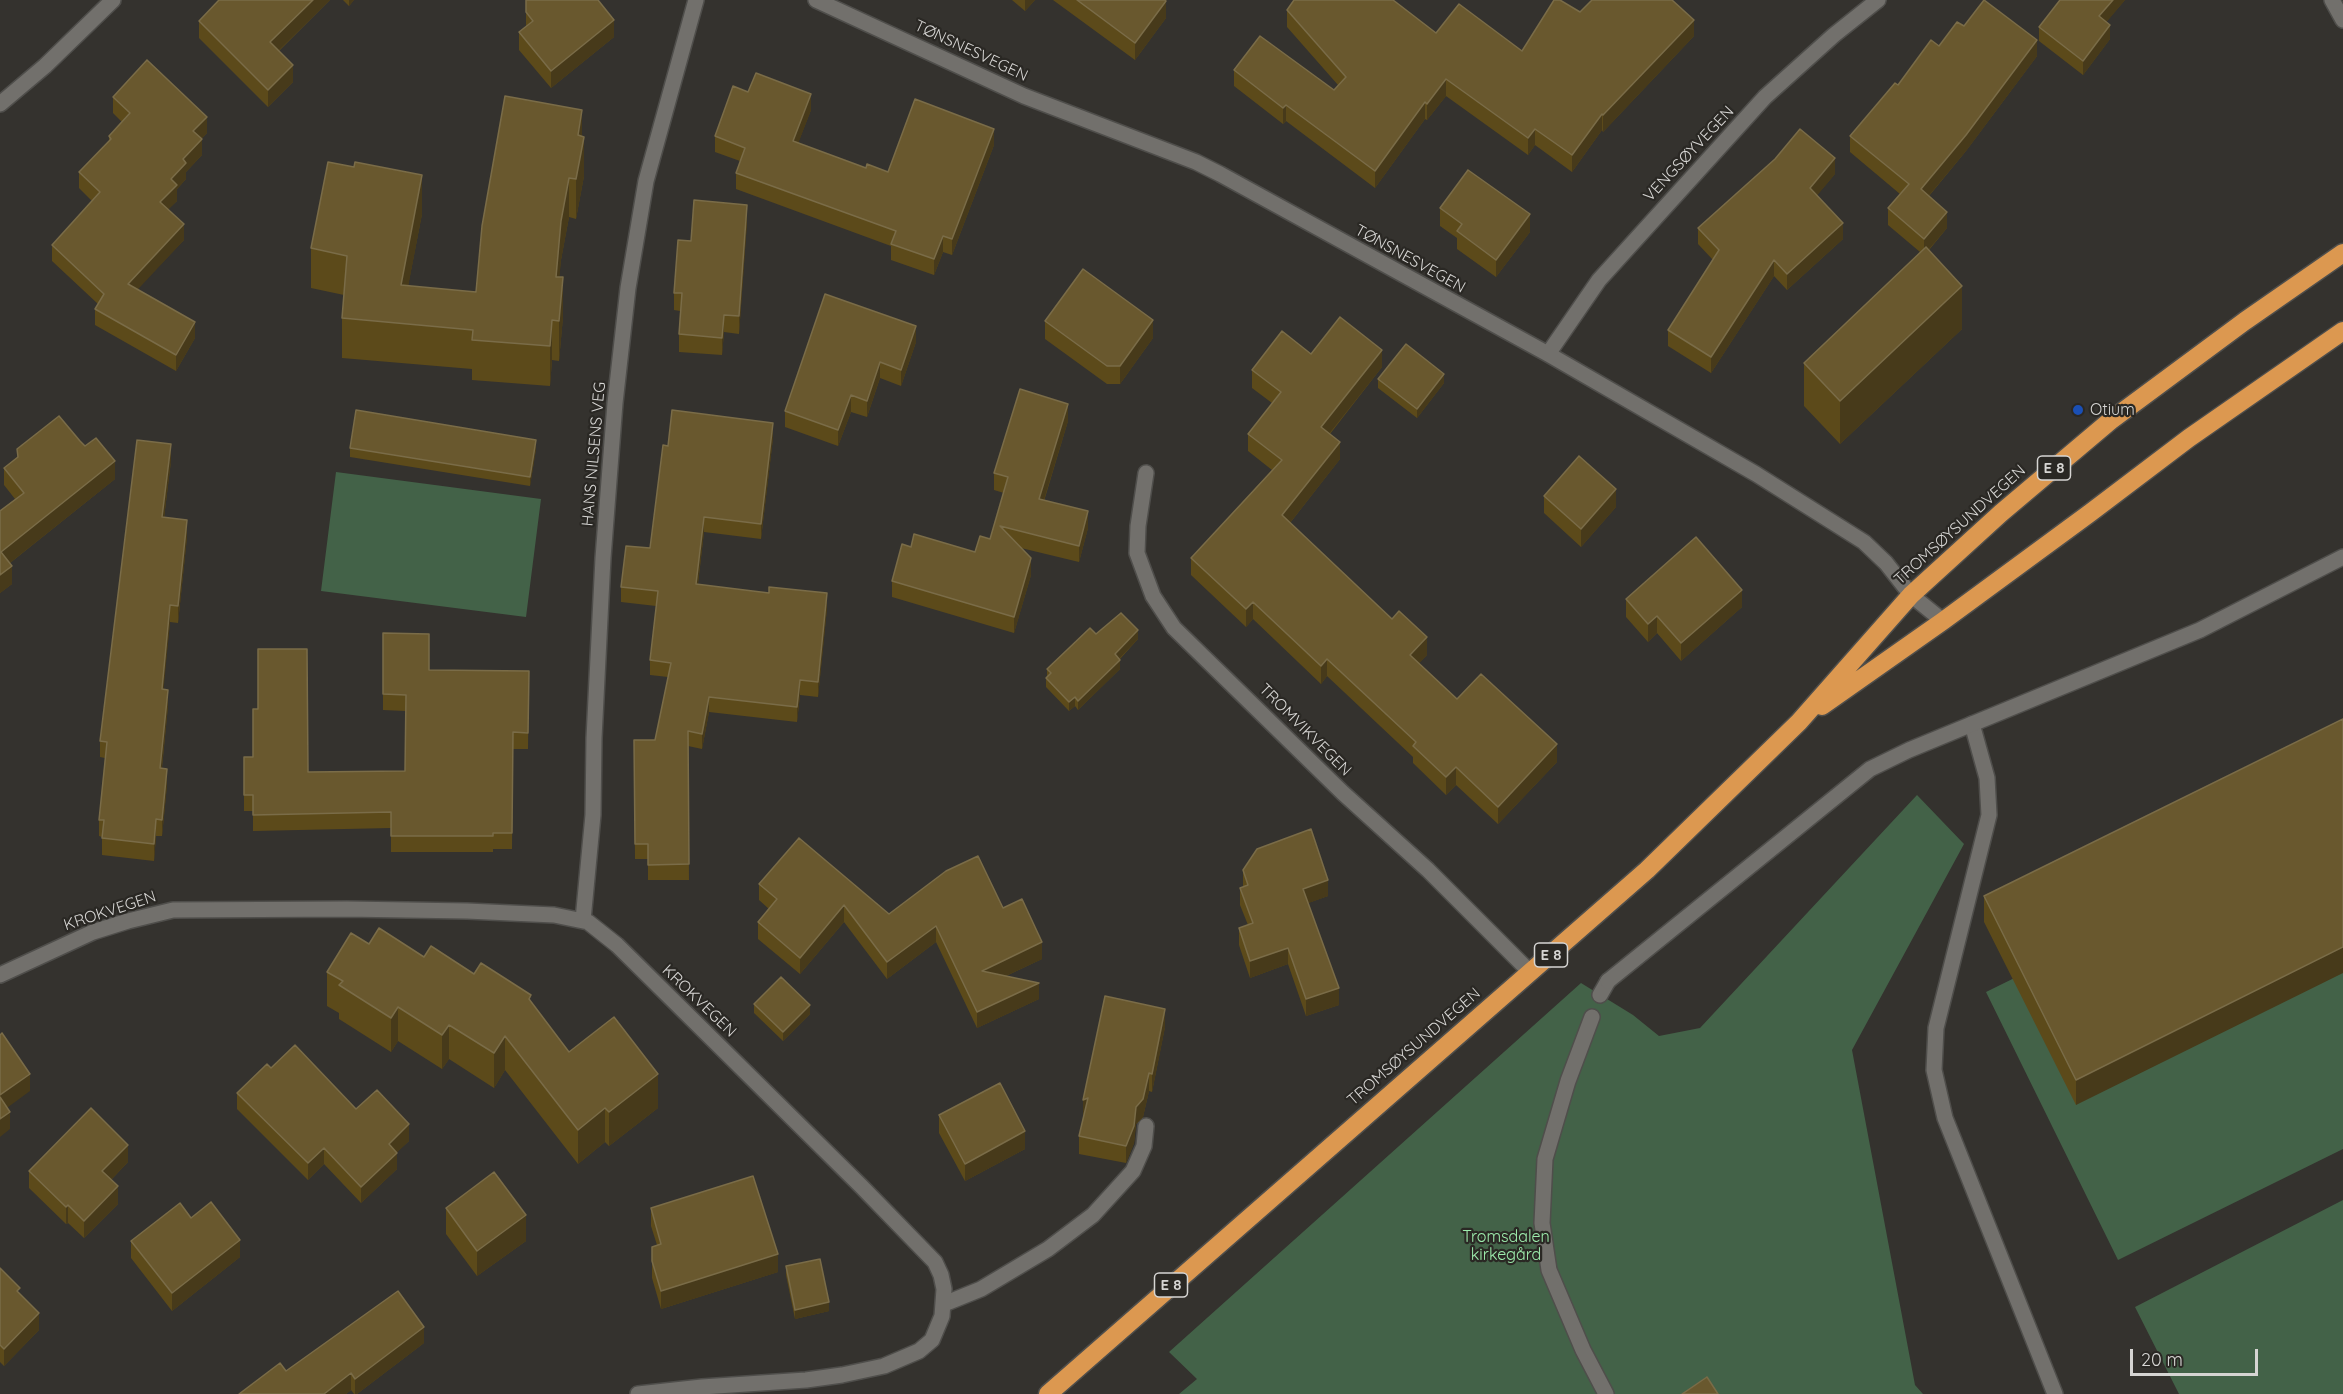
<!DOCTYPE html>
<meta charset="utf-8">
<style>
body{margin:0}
#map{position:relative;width:2343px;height:1394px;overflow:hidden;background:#34322e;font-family:Quicksand,sans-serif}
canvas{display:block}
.scale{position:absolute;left:2130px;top:1349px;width:128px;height:27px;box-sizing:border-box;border:3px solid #d6d5d3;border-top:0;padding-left:8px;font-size:18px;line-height:21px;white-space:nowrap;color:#d6d5d3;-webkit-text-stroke:4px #2a2824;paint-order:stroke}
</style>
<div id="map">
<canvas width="2343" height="1394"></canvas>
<div class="scale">20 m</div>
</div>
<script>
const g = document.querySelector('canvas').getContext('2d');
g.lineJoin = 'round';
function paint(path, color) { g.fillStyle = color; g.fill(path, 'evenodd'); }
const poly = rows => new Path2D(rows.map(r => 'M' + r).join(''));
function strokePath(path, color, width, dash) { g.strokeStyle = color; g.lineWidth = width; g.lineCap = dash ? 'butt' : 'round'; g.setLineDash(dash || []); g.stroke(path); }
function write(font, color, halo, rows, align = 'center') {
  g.font = font + ' Quicksand,sans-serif'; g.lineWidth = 4.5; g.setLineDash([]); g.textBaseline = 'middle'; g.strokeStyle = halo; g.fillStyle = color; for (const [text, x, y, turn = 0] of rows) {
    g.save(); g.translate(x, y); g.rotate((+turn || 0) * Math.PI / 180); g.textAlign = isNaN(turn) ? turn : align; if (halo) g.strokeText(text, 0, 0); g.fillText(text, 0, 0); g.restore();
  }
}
paint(poly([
 [336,472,541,499,526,617,321,591],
 [1917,795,1964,844,1852,1050,1915,1385,1923,1394,1179,1394,1197,1379,1169,1352,1581,983,1633,1015,1659,1036,1700,1028],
 [2343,816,2343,1149,2118,1260,1986,992],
 [2343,1200,2343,1394,2179,1394,2135,1307]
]), '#436248');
const lane = poly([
 [1972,724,1987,778,1989,815,1936,1028,1934,1070,1945,1118,2055,1394],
 [1600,995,1608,981],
 [1592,1017,1568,1081,1545,1159,1542,1223,1549,1270,1583,1350,1606,1394],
 [944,1304,981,1289,1048,1249,1093,1215,1133,1171,1144,1146,1146,1126]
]);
const street = poly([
 [816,0,1024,96,1196,162,1220,174,1548,354,1756,474,1864,542,1886,563,1911,595,1943,621],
 [2332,0,2343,20],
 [1548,354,1599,280,1765,97,1834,35,1878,0],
 [1146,473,1138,526,1137,553,1153,596,1174,628,1343,793,1428,870,1530,972],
 [583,920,593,815,594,738,603,558,615,403,628,288,646,181,696,0],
 [0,975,93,932,128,921,173,910,347,909,467,911,554,915,588,922,617,945,861,1186,935,1262,941,1275,944,1289,942,1316,932,1340,919,1351,884,1366,842,1375,806,1380,702,1387,638,1394],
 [1608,981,1870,769,1909,750,2200,630,2343,557]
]);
const secondary = poly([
 [0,104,45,66,113,0]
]);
const highway = poly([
 [1822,706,1943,621,2090,513,2189,438,2343,331],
 [1048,1394,1647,870,1799,722,1911,595,2001,513,2110,421,2245,321,2343,253]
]);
strokePath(lane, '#4f4e4b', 18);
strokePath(street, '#4f4e4b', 18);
strokePath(secondary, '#4f4e4b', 18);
strokePath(highway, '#4f4e4b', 21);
strokePath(lane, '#72706c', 15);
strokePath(street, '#72706c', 15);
strokePath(secondary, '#72706c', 15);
strokePath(highway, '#dc9850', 18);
paint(poly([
 [330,0,279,51,293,82,268,107,199,38,199,21],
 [343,0,354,0,349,6],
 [526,0,614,37,551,88,519,50,519,32,526,27],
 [1012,0,1035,0,1025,11],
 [1053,0,1165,0,1166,18,1135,60],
 [2125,0,2106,22,2110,39,2083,75,2039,41,2039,27],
 [1287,10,1436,33,1522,51,1580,12,1694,36,1603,132,1602,130,1572,172,1535,145,1528,155,1446,96,1427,120,1425,119,1375,188,1286,121,1283,124,1234,86,1234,70,1334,90,1338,85,1287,27],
 [1964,26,2037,56,1966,151,1929,196,1947,228,1929,250,1962,329,1840,444,1804,406,1804,363,1920,252,1888,225,1888,208,1900,194,1850,152,1850,136,1898,85,1939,46],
 [748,92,811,110,798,143,866,168,888,172,994,145,952,255,943,252,934,275,891,260,891,246,736,189,736,173,740,161,715,152,715,136],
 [113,97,207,133,202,138,202,155,186,172,186,179,177,189,177,201,168,209,184,240,137,289,195,338,176,371,95,325,95,309,98,304,52,261,52,245,92,201,79,188,79,172,109,141,109,136,122,122,113,113],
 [582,136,584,176,576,219,569,217,561,260,559,277,563,317,559,361,552,360,550,386,472,380,472,369,342,358,342,318,344,295,311,288,311,248,422,214,408,286,476,292],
 [1835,174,1817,195,1843,239,1787,290,1774,276,1711,373,1668,346,1668,330,1713,260,1698,244,1698,228],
 [1440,208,1530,232,1496,277,1457,249,1457,238,1440,226],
 [747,222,739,334,724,332,722,355,679,352,679,334,680,311,674,310,674,293,691,241],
 [1045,321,1153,338,1120,384,1107,384,1045,339],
 [916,342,901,386,880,378,867,417,851,412,838,446,785,427,785,411],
 [1311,354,1382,367,1330,434,1340,459,1290,523,1427,655,1419,663,1457,699,1557,762,1498,824,1456,785,1446,795,1413,763,1413,757,1327,676,1321,684,1253,619,1246,627,1191,575,1191,558,1272,470,1248,451,1248,434,1272,403,1252,388,1252,370],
 [1378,379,1444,383,1417,418,1378,388],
 [1068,421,1044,501,1088,528,1079,562,1021,548,1031,575,1014,633,892,597,892,581,911,547,975,552,990,539,1004,493,994,490,994,473],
 [773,438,761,539,704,532,698,584,827,608,818,697,800,695,797,722,709,712,702,749,688,746,689,880,648,880,648,859,635,859,634,740,655,740,668,677,650,675,650,660,656,606,621,602,621,587,650,548,668,446],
 [80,441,115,479,10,563,12,584,0,593,0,511,15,499,4,485,4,468,17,457,17,449],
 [350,448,536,449,530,486,350,457],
 [171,461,164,518,187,537,178,623,170,622,163,689,168,706,162,768,167,785,162,836,156,836,154,861,102,855,102,837,99,836,99,820,105,758,100,757,100,741],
 [1544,496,1616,507,1581,547,1544,513],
 [1626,599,1742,607,1681,661,1657,633,1648,642,1626,617],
 [383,633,429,670,529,671,528,749,513,749,512,849,493,849,493,852,391,852,391,828,253,831,253,811,244,811,244,757,308,772,405,771,406,711,383,710],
 [1096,634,1138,639,1120,659,1120,669,1078,710,1075,706,1069,711,1046,687,1046,678,1047,676,1047,669],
 [2343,719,2076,1105,1984,922,1984,896],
 [1243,870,1328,896,1308,903,1339,1005,1306,1016,1288,964,1250,978,1239,945,1239,928,1248,925,1240,905,1240,888,1243,887],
 [759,884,889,914,1003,908,1042,959,1006,976,1039,999,977,1028,936,942,887,979,844,922,800,974,758,939,758,922,769,909,759,900],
 [369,944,424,957,474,974,531,1003,569,1052,658,1108,609,1146,605,1142,578,1164,505,1070,494,1088,449,1059,442,1069,398,1041,391,1052,339,1019,339,1013,327,1006,327,972],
 [754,1004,810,1014,783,1041,754,1013],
 [1165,1027,1152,1092,1149,1091,1143,1117,1136,1124,1134,1143,1126,1163,1079,1154,1079,1136,1083,1118],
 [271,1068,356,1109,409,1141,397,1152,397,1169,361,1203,324,1164,308,1180,237,1109,237,1093],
 [939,1115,1025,1149,965,1181,939,1133],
 [128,1162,111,1180,118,1204,84,1238,68,1223,66,1224,29,1188,29,1171],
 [446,1208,526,1241,477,1276,446,1234],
 [651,1208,778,1272,661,1309,652,1278,652,1247,657,1245,651,1226],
 [191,1218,240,1257,172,1311,131,1258,131,1241],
 [786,1266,829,1311,795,1319,786,1275],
 [0,1268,20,1294,39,1330,4,1366,0,1362],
 [424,1343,357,1394,354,1394,351,1390,346,1394,239,1394,286,1371]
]), '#5c4a1a');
paint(poly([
 [313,0,330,0,270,59,270,42],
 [349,0,354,0,349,6],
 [1025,0,1035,0,1025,11],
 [2113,0,2125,0,2099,31,2099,16],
 [1166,1,1166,18,1135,60,1135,43],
 [614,20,614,37,551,88,551,71],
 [1694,20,1694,36,1603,132,1603,115],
 [2110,25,2110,39,2083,75,2083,61],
 [2037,40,2037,56,1966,151,1921,205,1921,189],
 [293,65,293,82,268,107,268,90],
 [1446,79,1446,96,1427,120,1427,104],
 [811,94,811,110,793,157,793,141],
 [1425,102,1425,119,1375,188,1375,171],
 [1286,105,1286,121,1283,124,1283,108],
 [582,110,582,145,584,137,584,176,576,219,576,179,578,135],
 [1602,114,1602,130,1572,172,1572,155],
 [207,117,207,133,193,147,193,131],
 [994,129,994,145,952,255,952,239],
 [1535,129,1535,145,1528,155,1528,138],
 [202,139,202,155,186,172,186,179,177,189,177,201,160,218,160,202,171,179,183,159],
 [1835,158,1835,174,1810,204,1810,188],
 [422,175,422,214,401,324,401,285],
 [569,178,569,217,561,260,556,316,556,277,561,221],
 [747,205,747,222,739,334,739,316],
 [1947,212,1947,228,1924,255,1924,239],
 [1530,214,1530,232,1496,277,1496,260],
 [1843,223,1843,239,1787,290,1787,274],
 [184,224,184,240,128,300,128,284],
 [943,236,943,252,934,275,934,259],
 [1774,260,1774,276,1711,373,1711,357],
 [563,277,563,317,559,361,559,321],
 [1962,286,1962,329,1840,444,1840,401],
 [724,315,724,332,722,355,722,338],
 [552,320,552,360,550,386,550,346],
 [1153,320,1153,338,1120,384,1120,366],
 [195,322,195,338,176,371,176,355],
 [916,326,916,342,901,386,901,370],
 [1382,350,1382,367,1321,444,1321,427],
 [880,362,880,378,867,417,867,401],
 [1444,374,1444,383,1417,418,1417,409],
 [851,395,851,412,838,446,838,430],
 [1068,404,1068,421,1039,516,1039,499],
 [773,423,773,438,761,539,761,524],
 [536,440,536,449,530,486,530,477],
 [1340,442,1340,459,1282,533,1282,515],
 [171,444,171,461,162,534,162,517],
 [115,461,115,479,1,570,1,552],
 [1616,489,1616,507,1581,547,1581,529],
 [1088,511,1088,528,1079,562,1079,546],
 [704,517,704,532,696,599,696,584],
 [187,520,187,537,178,623,178,606],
 [1031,558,1031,575,1014,633,1014,617],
 [12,566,12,584,0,593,0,575],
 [1742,590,1742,607,1681,661,1681,643],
 [827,593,827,608,818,697,818,682],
 [1253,602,1253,619,1246,627,1246,609],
 [170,605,170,622,162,706,162,689],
 [1657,616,1657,633,1648,642,1648,624],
 [1138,630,1138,639,1115,663,1115,654],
 [1427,637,1427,655,1410,673,1410,655],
 [1327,659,1327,676,1321,684,1321,666],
 [1120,660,1120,669,1078,710,1078,701],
 [800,680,800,695,797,722,797,707],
 [168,690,168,706,160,784,160,768],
 [709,697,709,712,702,749,702,734],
 [1075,697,1075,706,1069,711,1069,702],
 [1557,744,1557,762,1498,824,1498,807],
 [1456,767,1456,785,1446,795,1446,777],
 [167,769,167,785,162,836,162,820],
 [156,819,156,836,154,861,154,844],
 [1328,880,1328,896,1303,905,1303,889],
 [844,905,844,922,800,974,800,958],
 [936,926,936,942,887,979,887,962],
 [1042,942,1042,959,982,987,982,971],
 [2343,947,2343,973,2076,1105,2076,1080],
 [1288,948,1288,964,1250,978,1250,961],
 [1039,983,1039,999,977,1028,977,1012],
 [1339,988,1339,1005,1306,1016,1306,999],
 [810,1005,810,1014,783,1041,783,1032],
 [398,1007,398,1041,391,1052,391,1018],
 [1165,1009,1165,1027,1152,1092,1152,1074],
 [449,1025,449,1059,442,1069,442,1035],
 [505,1036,505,1070,494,1088,494,1053],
 [1149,1073,1149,1091,1143,1117,1136,1124,1134,1143,1126,1163,1126,1146,1136,1107],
 [30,1074,30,1091,0,1113,0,1095],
 [658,1074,658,1108,609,1146,609,1112],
 [1088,1098,1088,1115,1083,1118,1083,1100],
 [605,1108,605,1142,578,1164,578,1130],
 [10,1112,10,1129,0,1137,0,1119],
 [409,1124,409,1141,389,1160,389,1144],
 [1025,1131,1025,1149,965,1181,965,1164],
 [128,1145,128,1162,102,1189,102,1171],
 [324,1148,324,1164,308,1180,308,1163],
 [397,1153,397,1169,361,1203,361,1187],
 [118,1186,118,1204,84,1238,84,1221],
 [68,1205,68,1223,66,1224,66,1207],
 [526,1215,526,1241,477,1276,477,1251],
 [240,1240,240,1257,172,1311,172,1293],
 [778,1254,778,1272,661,1309,661,1291],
 [829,1302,829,1311,795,1319,795,1310],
 [39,1313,39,1330,4,1366,4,1349],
 [424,1327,424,1343,357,1394,355,1394,355,1379],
 [351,1373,351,1390,346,1394,324,1394]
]), '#473a1a');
const building = poly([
 [219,0,313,0,270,42,293,65,268,90,199,21,219,0],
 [526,0,598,0,614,20,551,71,519,32,533,21,526,12,526,0],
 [1077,0,1165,0,1166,1,1135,43,1077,0],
 [1294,0,1393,0,1436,33,1459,4,1522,51,1554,0,1560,0,1580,12,1592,0,1672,0,1694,20,1603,115,1602,114,1572,155,1535,129,1528,138,1446,79,1427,104,1425,102,1375,171,1286,105,1283,108,1234,70,1260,36,1334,90,1346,77,1287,10,1294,0],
 [1984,0,2037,40,1966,135,1921,189,1947,212,1924,239,1888,208,1909,184,1850,136,1895,83,1898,85,1931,40,1939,46,1957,22,1964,26,1984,0],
 [2060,0,2113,0,2099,16,2110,25,2083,61,2039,27,2060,0],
 [147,60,207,117,193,131,202,139,183,159,186,163,171,179,177,185,160,202,184,224,128,284,195,322,176,355,95,309,104,294,52,245,100,192,79,172,111,139,109,136,130,113,113,97,147,60],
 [756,73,811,94,793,141,866,168,867,164,888,172,915,99,994,129,952,239,943,236,934,259,891,244,896,231,736,173,745,148,715,136,733,86,748,92,756,73],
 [505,96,582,110,578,135,584,137,576,179,569,178,561,221,556,277,563,277,559,321,552,320,550,346,472,340,473,330,342,318,347,256,311,248,328,162,354,167,355,162,422,175,401,285,476,292,482,226,505,96],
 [1800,129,1835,158,1810,188,1843,223,1787,274,1774,260,1711,357,1668,330,1719,250,1698,228,1775,159,1800,129],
 [1468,170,1530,214,1496,260,1457,231,1462,224,1440,208,1468,170],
 [694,200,747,205,739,316,724,315,722,338,679,334,682,293,674,293,678,240,691,241,694,200],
 [1926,247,1962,286,1840,401,1804,363,1926,247],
 [1083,269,1153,320,1120,366,1107,366,1045,321,1083,269],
 [825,294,916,326,901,370,880,362,867,401,851,395,838,430,785,411,825,294],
 [1340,317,1382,350,1321,427,1340,442,1282,515,1392,619,1399,611,1427,637,1410,655,1457,699,1481,674,1557,744,1498,807,1456,767,1446,777,1413,746,1416,742,1327,659,1321,666,1253,602,1246,609,1191,558,1282,460,1248,434,1281,392,1252,370,1282,331,1311,354,1340,317],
 [1406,344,1444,374,1417,409,1378,379,1406,344],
 [1020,389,1068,404,1039,499,1088,511,1079,546,1000,526,1031,558,1014,617,892,581,902,544,911,547,914,534,975,552,980,536,990,539,1008,477,994,473,1020,389],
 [356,410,536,440,530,477,350,448,356,410],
 [672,410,773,423,761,524,704,517,696,584,769,593,769,587,827,593,818,682,800,680,797,707,709,697,702,734,688,731,689,864,648,865,648,844,635,844,634,740,655,740,671,663,650,660,658,591,621,587,626,546,650,548,663,445,668,446,672,410],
 [59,416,80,441,85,446,96,438,115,461,1,552,12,566,0,575,0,511,24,493,4,468,18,457,17,449,59,416],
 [137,440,171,444,162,517,187,520,178,606,170,605,162,689,168,690,160,768,167,769,162,820,156,819,154,844,102,838,104,820,99,820,107,742,100,741,137,440],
 [1579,456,1616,489,1581,529,1544,496,1579,456],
 [1696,537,1742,590,1681,643,1657,616,1648,624,1626,599,1696,537],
 [1121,613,1138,630,1115,654,1120,660,1078,701,1075,697,1069,702,1046,678,1051,673,1047,669,1090,628,1096,634,1121,613],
 [383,633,429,634,429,670,529,671,528,733,513,732,512,833,493,833,493,836,391,836,391,812,253,815,253,795,244,795,244,757,253,757,253,709,258,709,258,649,307,649,308,772,405,771,406,695,383,694,383,633],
 [2343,719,2343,947,2076,1080,1984,896,2343,719],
 [1311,829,1328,880,1303,889,1339,988,1306,999,1288,948,1250,961,1239,928,1253,923,1240,888,1248,885,1243,870,1257,849,1311,829],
 [799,838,889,914,946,871,978,856,1003,908,1022,899,1042,942,982,971,1039,983,977,1012,936,926,887,962,844,905,800,958,758,922,777,899,759,884,799,838],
 [379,928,424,957,431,946,474,974,481,963,531,995,529,999,569,1052,614,1017,658,1074,609,1112,605,1108,578,1130,505,1036,494,1053,449,1025,442,1035,398,1007,391,1018,339,985,343,981,327,972,351,933,369,944,379,928],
 [781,977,810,1005,783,1032,754,1004,781,977],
 [1105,996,1165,1009,1152,1074,1149,1073,1143,1099,1136,1107,1134,1126,1126,1146,1079,1136,1088,1098,1083,1100,1105,996],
 [2,1033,30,1074,0,1095,0,1035,2,1033],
 [295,1045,356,1109,377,1090,409,1124,389,1144,397,1153,361,1187,324,1148,308,1163,237,1093,267,1064,271,1068,295,1045],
 [1000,1083,1025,1131,965,1164,939,1115,1000,1083],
 [0,1097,10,1112,0,1119,0,1097],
 [91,1108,128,1145,102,1171,118,1186,84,1221,68,1205,66,1207,29,1171,91,1108],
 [494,1172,526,1215,477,1251,446,1208,494,1172],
 [753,1176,778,1254,661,1291,652,1261,652,1247,661,1244,651,1208,753,1176],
 [211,1202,240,1240,172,1293,131,1241,180,1203,191,1218,211,1202],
 [820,1259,829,1302,795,1310,786,1266,820,1259],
 [0,1268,20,1288,17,1291,39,1313,4,1349,0,1345,0,1268],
 [398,1291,424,1327,355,1379,351,1373,324,1394,239,1394,280,1363,286,1371,398,1291],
 [1707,1377,1718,1394,1682,1394,1707,1377]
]);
paint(building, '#69582e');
strokePath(building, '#7a6c48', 1.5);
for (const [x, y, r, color] of [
 [2078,410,6,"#1a4fb4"]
]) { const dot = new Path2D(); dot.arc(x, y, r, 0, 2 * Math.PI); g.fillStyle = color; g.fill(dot); strokePath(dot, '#2a2824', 2); }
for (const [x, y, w] of [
 [2054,468,33],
 [1551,955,33],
 [1171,1285,33]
]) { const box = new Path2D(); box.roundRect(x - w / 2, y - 12, w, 24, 4.5); g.fillStyle = '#2a2824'; g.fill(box); strokePath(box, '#d6d5d3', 1.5); }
write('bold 15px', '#d6d5d3', null, [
 ["E 8",2054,468],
 ["E 8",1551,955],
 ["E 8",1171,1285]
]);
write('16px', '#d6d5d3', '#2a2824', [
 ["TØNSNESVEGEN",971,51,25],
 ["VENGSØYVEGEN",1689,154,-47],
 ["TØNSNESVEGEN",1410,259,29],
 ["HANS NILSENS VEG",594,454,-85],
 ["TROMSØYSUNDVEGEN",1960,525,-42],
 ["TROMVIKVEGEN",1305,730,45],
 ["KROKVEGEN",110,911,-18],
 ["KROKVEGEN",699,1001,44],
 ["TROMSØYSUNDVEGEN",1414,1047,-41]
]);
write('16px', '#d6d5d3', '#2a2824', [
 ["Otium",2090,410]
], 'left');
write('16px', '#9eedad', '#2a2824', [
 ["Tromsdalen",1506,1237],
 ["kirkegård",1506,1255]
]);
</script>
